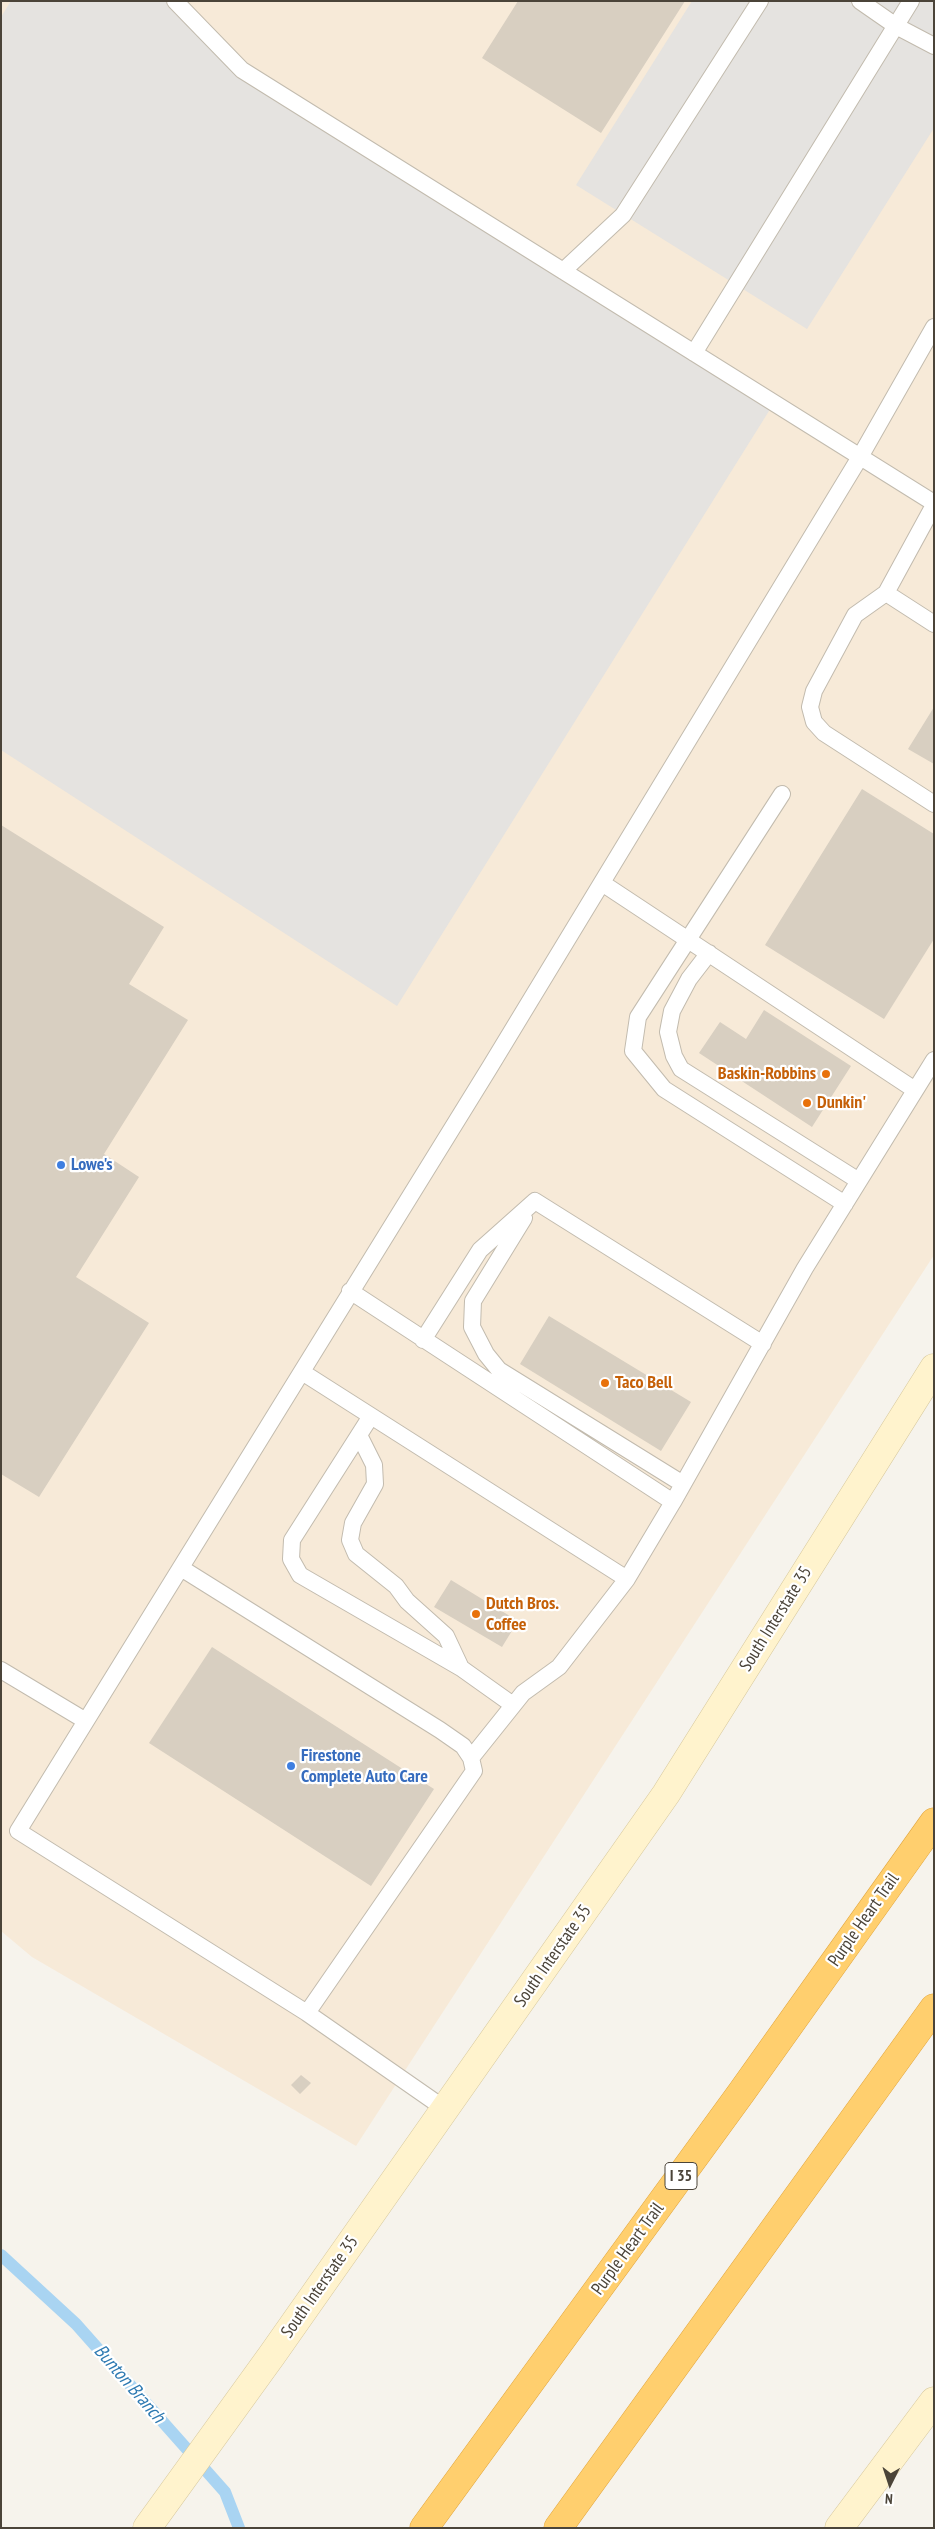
<!DOCTYPE html>
<style>
body{margin:0}
#map{position:relative;width:935px;height:2529px;overflow:hidden;background:#f6f3ec;font-family:"PT Sans Narrow",sans-serif}
canvas{display:block}
.frame{position:absolute;inset:0;border:2px solid #4b4439;pointer-events:none}
.north{position:absolute;left:865px;top:2459px;width:50px;height:50px;-webkit-text-stroke:4px #fff;paint-order:stroke;rotate:184deg;font-size:14px;font-weight:700;line-height:20px;text-align:center;color:#4b4439}
.north::after{content:'';display:block;margin:auto;width:18px;height:22px;background:#4b4439;clip-path:polygon(50% 0,100% 100%,50% 72%,0 100%)}
</style>
<div id="map">
<canvas width="935" height="2529"></canvas>
<div class="frame"></div>
<div class="north">N</div>
</div>
<script>
const g = document.querySelector('canvas').getContext('2d');
g.lineJoin = 'round';
function paint(path, color) { g.fillStyle = color; g.fill(path, 'evenodd'); }
const poly = rows => new Path2D(rows.map(r => 'M' + r).join(''));
function strokePath(path, color, width, dash) { g.strokeStyle = color; g.lineWidth = width; g.lineCap = dash ? 'butt' : 'round'; g.setLineDash(dash || []); g.stroke(path); }
function write(font, color, halo, rows, align = 'center') {
  g.font = font + ' "PT Sans Narrow",sans-serif'; g.lineWidth = 4.5; g.setLineDash([]); g.textBaseline = 'middle'; g.strokeStyle = halo; g.fillStyle = color; for (const [text, x, y, turn = 0] of rows) {
    g.save(); g.translate(x, y); g.rotate((+turn || 0) * Math.PI / 180); g.textAlign = isNaN(turn) ? turn : align; if (halo) g.strokeText(text, 0, 0); g.fillText(text, 0, 0); g.restore();
  }
}
paint(poly([
 [1,1,934,1,934,1255,356,2146,32,1957,1,1931]
]), '#f7ead8');
paint(poly([
 [11,1,175,1,242,70,774,403,397,1006,1,750,1,17],
 [692,1,934,1,934,128,807,329,576,185]
]), '#e5e3e0');
strokePath(poly([
 [1,2255,76,2324,225,2492,239,2528]
]), '#a9d4f2', 12);
paint(poly([
 [518,1,685,1,601,133,482,58],
 [934,707,934,764,908,749],
 [862,789,934,834,934,939,884,1019,765,945],
 [1,825,164,927,129,984,188,1020,104,1154,139,1177,76,1277,149,1323,39,1497,1,1474],
 [764,1010,851,1066,812,1127,699,1053,720,1022,746,1039],
 [549,1316,691,1402,661,1451,520,1364],
 [451,1580,518,1621,502,1647,434,1607],
 [212,1647,434,1789,371,1886,149,1743],
 [301,2075,311,2083,300,2094,291,2085]
]), '#d8cfc1');
const lane = poly([
 [175,1,242,70,934,503],
 [860,1,896,26,934,46],
 [563,271,623,215,760,1],
 [694,353,911,1],
 [934,505,886,593,934,624],
 [886,593,855,615,814,691,810,707,814,722,824,733,934,804],
 [782,794,638,1017,633,1051,664,1089,845,1204],
 [602,883,915,1090],
 [709,953,689,979,672,1011,668,1032,674,1056,681,1069,859,1181],
 [524,1218,473,1301,472,1327,486,1354,499,1370,683,1484],
 [350,1291,673,1502,805,1268,934,1060],
 [423,1340,480,1250,535,1201,763,1344],
 [302,1372,627,1579,673,1502],
 [371,1416,292,1540,291,1559,300,1575,461,1668,513,1705],
 [359,1435,374,1465,375,1484,353,1523,350,1540,356,1554,396,1586,407,1601,446,1636,461,1668],
 [181,1568,440,1730,463,1746,471,1758,474,1771,307,2013],
 [1,1670,86,1721],
 [471,1758,523,1693,559,1667,627,1579],
 [445,2109,307,2013,18,1831,490,1067,860,457,934,327]
]);
const secondary = poly([
 [147,2528,272,2355,666,1794,934,1368],
 [839,2528,934,2401]
]);
const highway = poly([
 [424,2528,741,2093,934,1822],
 [558,2528,934,2008]
]);
strokePath(lane, '#c2bbae', 18);
strokePath(secondary, '#d6c79b', 29);
strokePath(highway, '#e0a43c', 29);
strokePath(lane, '#fff', 16);
strokePath(secondary, '#fff3cd', 28);
strokePath(highway, '#ffcf6e', 28);
for (const [x, y, r, color] of [
 [826,1074,5,"#e8710a"],
 [807,1103,5,"#e8710a"],
 [61,1165,5,"#3f7fe0"],
 [605,1383,5,"#e8710a"],
 [476,1614,5,"#e8710a"],
 [291,1766,5,"#3f7fe0"]
]) { const dot = new Path2D(); dot.arc(x, y, r, 0, 2 * Math.PI); g.fillStyle = color; g.fill(dot); strokePath(dot, '#fff', 2); }
for (const [x, y, w] of [
 [681,2176,32]
]) { const box = new Path2D(); box.roundRect(x - w / 2, y - 13.5, w, 27, 4); g.fillStyle = '#fff'; g.fill(box); strokePath(box, '#4b4439', 1); }
write('bold 16px', '#4b4439', null, [
 ["I 35",681,2176]
]);
write('bold 18px', '#c56008', '#fff', [
 ["Baskin-Robbins",816,1074,"right"],
 ["Dunkin'",817,1103],
 ["Taco Bell",615,1383],
 ["Dutch Bros.",486,1604],
 ["Coffee",486,1625]
], 'left');
write('bold 18px', '#366cbe', '#fff', [
 ["Lowe's",71,1165],
 ["Firestone",301,1756],
 ["Complete Auto Care",301,1777]
], 'left');
write('18px', '#4b4439', '#fff', [
 ["South Interstate 35",776,1619,-58],
 ["Purple Heart Trail",864,1920,-55],
 ["South Interstate 35",553,1956,-55],
 ["Purple Heart Trail",628,2249,-54],
 ["South Interstate 35",320,2287,-55]
]);
write('italic 19px', '#2e7ab2', '#fff', [
 ["Bunton Branch",129,2384,49]
]);
</script>
